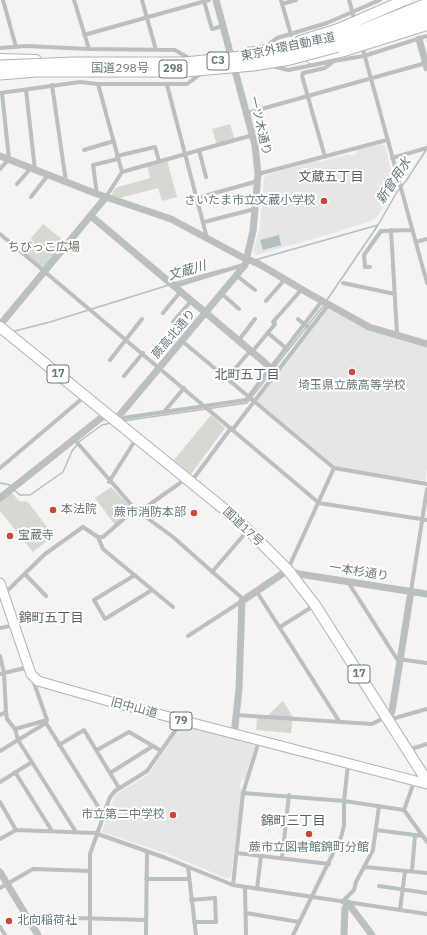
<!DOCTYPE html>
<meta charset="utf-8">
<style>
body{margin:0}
canvas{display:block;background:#f5f4f2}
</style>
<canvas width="427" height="935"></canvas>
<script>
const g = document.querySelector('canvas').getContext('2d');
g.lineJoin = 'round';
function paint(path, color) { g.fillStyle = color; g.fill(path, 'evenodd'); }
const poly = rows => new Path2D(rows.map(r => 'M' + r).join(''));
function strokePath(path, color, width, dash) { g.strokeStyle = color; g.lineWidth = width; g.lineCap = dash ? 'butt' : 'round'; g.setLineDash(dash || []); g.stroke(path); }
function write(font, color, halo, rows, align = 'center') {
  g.font = font + ' "IBM Plex Sans","Noto Sans JP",sans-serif'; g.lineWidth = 4; g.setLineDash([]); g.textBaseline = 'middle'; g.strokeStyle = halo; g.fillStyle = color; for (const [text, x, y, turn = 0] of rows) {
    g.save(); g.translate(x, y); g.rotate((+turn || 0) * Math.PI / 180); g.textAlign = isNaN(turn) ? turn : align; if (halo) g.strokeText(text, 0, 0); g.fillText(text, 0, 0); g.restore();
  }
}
paint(poly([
 [382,144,385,146,395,186,377,217,372,221,341,230,341,231,256,255,253,251,260,228,264,179,266,175,319,160,320,162,350,154,350,156,355,155,358,150],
 [326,308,331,308,357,324,427,347,427,467,425,481,337,467,258,402,258,398],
 [182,725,253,743,255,746,245,779,242,779,240,786,242,790,231,877,226,878,168,854,102,832,115,795,148,775]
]), '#e5e6e5');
paint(poly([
 [230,124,235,141,217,145,212,129],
 [167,160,177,197,162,201,158,188,120,198,111,196,115,188,150,178,147,166],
 [43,224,68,244,45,272,20,251],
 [211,415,225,428,191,474,174,460],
 [111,487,132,508,115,525,95,498],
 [11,492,19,501,28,502,54,536,33,552,0,511,0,501],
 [283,701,293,717,291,733,256,730,257,718,265,718]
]), '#d5d9d1');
paint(poly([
 [279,235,281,245,263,250,260,240]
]), '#b2c0c2');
strokePath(poly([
 [255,260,378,225],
 [174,283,224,269],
 [327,300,378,225,397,192,406,181,426,150],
 [11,332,50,322,169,285],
 [274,368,324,305],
 [123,421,247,403,271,373],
 [0,483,10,485,12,487],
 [14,490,20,495,30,495,63,472,72,451,80,441,102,425,111,423]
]), '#b2c0c2', 1.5);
const primary = poly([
 [0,583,31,674,38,681,108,701,427,784]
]);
const trunk = poly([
 [300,41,338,29],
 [311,58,344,51],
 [0,59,36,60],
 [0,327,240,522,288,570,315,605,427,781]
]);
strokePath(primary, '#aeb3b5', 11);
strokePath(trunk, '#b0b4b6', 12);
strokePath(poly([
 [3,0,16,47],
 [74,0,89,49],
 [142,0,156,50],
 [281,0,291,35],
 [349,0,355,22],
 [204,1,212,29,223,26],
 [282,4,296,0],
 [84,35,209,0],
 [362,46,427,283],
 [0,48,26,46,89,49,175,50,190,59],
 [235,54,247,49,266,46,277,38,327,23,380,0],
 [272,66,288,70,334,61,364,56,427,36],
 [98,84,122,172,106,197],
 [52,85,66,182],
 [167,85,207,238],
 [26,90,35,170],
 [0,93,80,82,98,84,187,84,202,73],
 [247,113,426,63],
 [84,150,114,141],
 [199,150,206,177],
 [117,156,155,147,159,161],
 [325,157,302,76,303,73,325,68,333,62],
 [392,158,427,148],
 [0,169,9,159,2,93],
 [122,172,253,135],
 [258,174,387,140],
 [17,184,31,168],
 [97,194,93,165,118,159],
 [31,197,48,175],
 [197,198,258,181],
 [204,222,255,209],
 [391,230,397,334],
 [0,234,319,503,427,520],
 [416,242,427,239],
 [370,267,365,267,364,255,381,231,412,230],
 [237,276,255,290],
 [343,283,395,294],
 [175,286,243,265],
 [222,294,239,309],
 [266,301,285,279],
 [163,313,181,291],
 [298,319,309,328],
 [173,322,192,300],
 [273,322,302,289],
 [268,333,287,349],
 [239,340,255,319],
 [182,341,334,468,427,484],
 [252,352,275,324],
 [110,360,142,319],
 [124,376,143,353],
 [227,378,251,350],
 [164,412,184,388],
 [116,419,246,400,322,301],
 [233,429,329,304],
 [74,439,135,509,173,537,242,598,242,601,188,636],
 [0,468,84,397],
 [109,482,136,439],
 [191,482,231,428],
 [139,512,180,483,185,478],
 [98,537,103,549,173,607],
 [288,569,334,468],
 [212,572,248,530],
 [25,574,46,596],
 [135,575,94,600,105,619,152,590],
 [348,582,397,659,427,663],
 [411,591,427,489],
 [257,592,339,721],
 [4,594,45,554,83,527,98,537,103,537,135,509],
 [280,627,315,605],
 [0,628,15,625],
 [0,656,4,673,0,674],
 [33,680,47,720,46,723,104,816],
 [6,712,4,673,29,667],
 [0,715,6,712,7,719,15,729,47,720],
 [236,715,372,724,382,719,388,720,427,709],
 [15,729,18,740,46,723],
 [59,745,84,730,119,788],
 [97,750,129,732,153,746],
 [408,750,427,744],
 [0,751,18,740,76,832],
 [15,772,52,831],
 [110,773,153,746,161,751],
 [0,782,32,762],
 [243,793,344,801,348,764],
 [0,802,16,830],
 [404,810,427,842],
 [376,830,423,836],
 [0,839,16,830,95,833,166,858,233,885,427,914],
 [237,853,329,864],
 [282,858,289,795],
 [188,867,196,935],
 [365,867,427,873],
 [412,871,415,835],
 [146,879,189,879],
 [233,885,243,793,259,741],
 [379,886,427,893],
 [0,888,33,869,90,871],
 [245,888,246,935],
 [257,889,261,856],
 [191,900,215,898,216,922,194,922],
 [342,902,354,890,356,882,373,850,379,806],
 [400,910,405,871],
 [246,913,299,922],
 [31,922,40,917,146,920],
 [0,927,5,935],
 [90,935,90,854,110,797,115,791,147,771,182,721],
 [146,935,147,852],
 [293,935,341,837,344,826,344,801,404,810,414,782]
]), '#babfc1', 4);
strokePath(poly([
 [419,39,427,68],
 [0,156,97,194,171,219,242,257,259,264,308,293,369,327,427,344],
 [91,216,264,362,275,373],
 [0,325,106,197],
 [113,419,118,417,160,367,245,265,253,231,258,174,255,145,216,0],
 [0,498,106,414],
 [388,720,392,711,411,591],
 [234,735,239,689,242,601,288,570,299,574,427,594],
 [0,872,38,935],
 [344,935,345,908,348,903,372,935]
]), '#babfc1', 7);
strokePath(primary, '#fff', 9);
strokePath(trunk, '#fff', 10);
const trunkBridge = poly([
 [338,29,405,0],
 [344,51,427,25]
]);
const motorwayBridge = poly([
 [0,66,74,63,185,63,251,56,324,41,362,30,427,4],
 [0,74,37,71,186,71,253,65,290,59,365,39,427,15]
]);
strokePath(trunkBridge, '#b0b4b6', 12, []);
strokePath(motorwayBridge, '#b0b4b6', 13, []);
strokePath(trunkBridge, '#fff', 10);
strokePath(motorwayBridge, '#fff', 11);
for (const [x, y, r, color] of [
 [324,201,4,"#d14436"],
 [352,372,4,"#d14436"],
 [53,510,4,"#d14436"],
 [194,513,4,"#d14436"],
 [10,536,4,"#d14436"],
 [173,815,4,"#d14436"],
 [309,834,4,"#d14436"],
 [9,921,4,"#d14436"]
]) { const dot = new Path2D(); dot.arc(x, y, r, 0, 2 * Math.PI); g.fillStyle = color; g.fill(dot); strokePath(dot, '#fff', 1.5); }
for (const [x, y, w] of [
 [218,61,22],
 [173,69,28],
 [58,374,22],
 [359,674,22],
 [181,721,22]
]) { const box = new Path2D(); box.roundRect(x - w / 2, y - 9, w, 18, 3); g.fillStyle = '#fff'; g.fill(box); strokePath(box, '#67787f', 1); }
write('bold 11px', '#67787f', null, [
 ["C3",218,61],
 ["298",173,69],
 ["17",58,374],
 ["17",359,674],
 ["79",181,721]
]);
write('12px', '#67787f', '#fff', [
 ["東京外環自動車道",288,47,-12],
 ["国道298号",120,69],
 ["一ツ木通り",260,126,77],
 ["蕨高北通り",174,334,-50],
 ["国道17号",243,527,43],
 ["一本杉通り",359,572,9],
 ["旧中山道",134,708,15]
]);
write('12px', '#67787f', '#fff', [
 ["さいたま市立文蔵小学校",316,201],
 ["埼玉県立蕨高等学校",352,386,"center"],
 ["本法院",61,510,"left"],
 ["蕨市消防本部",186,513],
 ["宝蔵寺",18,536,"left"],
 ["市立第二中学校",165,815],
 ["蕨市立図書館錦町分館",309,848,"center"],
 ["北向稲荷社",17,921,"left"]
], 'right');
write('12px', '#6b7765', '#fff', [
 ["ちびっこ広場",44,248]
]);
write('13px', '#546065', '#fff', [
 ["文蔵五丁目",331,177],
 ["北町五丁目",247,375],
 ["錦町五丁目",51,618],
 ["錦町三丁目",293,821]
]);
write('italic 13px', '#63797c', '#fff', [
 ["新曾用水",394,181,-57],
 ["文蔵川",187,271,-16]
]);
</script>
